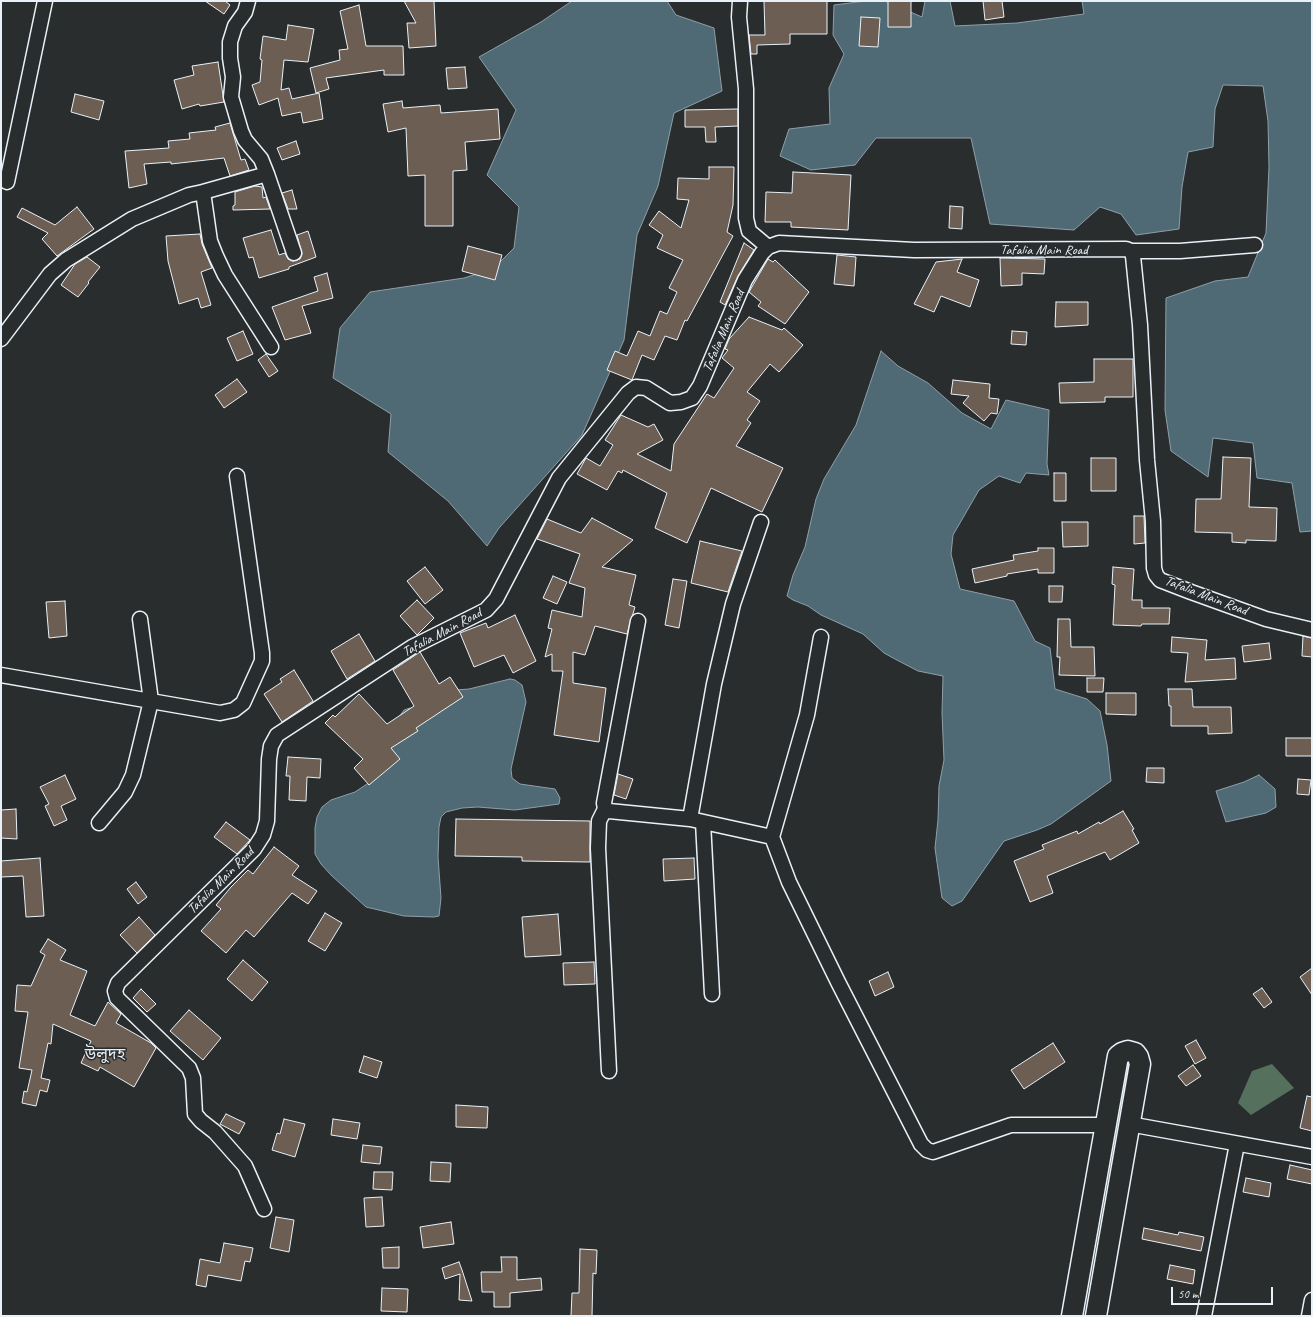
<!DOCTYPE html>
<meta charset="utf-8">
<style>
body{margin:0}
#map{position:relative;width:1313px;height:1317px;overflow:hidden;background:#2a2d2e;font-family:Caveat,sans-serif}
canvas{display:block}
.frame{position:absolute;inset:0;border:2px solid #e8f1f8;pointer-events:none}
.scale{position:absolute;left:1171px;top:1287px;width:102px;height:18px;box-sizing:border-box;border:2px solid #e8f1f8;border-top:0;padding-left:5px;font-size:12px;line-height:14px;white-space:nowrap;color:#e8f1f8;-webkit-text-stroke:3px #2a2d2e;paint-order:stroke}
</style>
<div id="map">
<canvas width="1313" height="1317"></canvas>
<div class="frame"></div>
<div class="scale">50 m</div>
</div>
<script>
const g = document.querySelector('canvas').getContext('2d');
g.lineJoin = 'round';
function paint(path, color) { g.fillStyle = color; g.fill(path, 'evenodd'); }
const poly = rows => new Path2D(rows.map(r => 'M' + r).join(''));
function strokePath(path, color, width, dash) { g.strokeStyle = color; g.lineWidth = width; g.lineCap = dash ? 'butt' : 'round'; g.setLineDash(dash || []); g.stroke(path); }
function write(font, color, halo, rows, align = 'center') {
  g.font = font + ' Caveat,"Noto Sans Bengali",sans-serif'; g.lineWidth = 3; g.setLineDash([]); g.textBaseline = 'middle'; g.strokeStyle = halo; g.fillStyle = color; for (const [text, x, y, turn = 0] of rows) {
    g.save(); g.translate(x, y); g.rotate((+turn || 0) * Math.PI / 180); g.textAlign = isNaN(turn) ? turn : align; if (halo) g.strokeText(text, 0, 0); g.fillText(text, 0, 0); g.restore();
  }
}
paint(poly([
 [1272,1064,1294,1088,1251,1115,1238,1103,1252,1071]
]), '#56705e');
const water = poly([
 [572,1,667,1,676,15,714,28,722,91,674,113,658,186,637,235,624,340,582,435,499,528,487,546,448,501,388,452,391,414,333,378,340,328,370,292,464,278,493,269,514,248,519,207,487,175,516,110,479,57,541,22,572,1],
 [866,1,885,1,922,17,925,1,950,1,955,26,1017,23,1084,14,1082,1,1312,1,1312,531,1300,532,1292,483,1257,478,1253,443,1213,438,1208,477,1171,451,1165,410,1166,298,1215,281,1248,277,1266,233,1269,167,1268,121,1263,86,1223,85,1215,109,1213,147,1188,152,1182,187,1179,229,1136,235,1121,214,1100,207,1074,230,990,224,971,138,876,138,855,165,811,170,780,156,789,129,830,124,829,88,844,54,833,35,834,5,866,1],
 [881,351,898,366,928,383,962,413,991,429,1006,400,1049,410,1047,464,1049,475,1026,473,1020,483,999,476,979,490,953,535,951,554,960,589,1014,601,1035,641,1050,648,1055,689,1087,699,1100,711,1107,745,1111,781,1051,824,1037,830,1004,841,962,901,952,906,942,898,935,848,938,820,939,786,944,760,942,713,943,676,918,671,895,659,884,653,863,634,821,615,808,606,793,600,787,596,793,575,805,547,816,499,824,479,856,425,881,351],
 [510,679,515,680,522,685,526,702,511,769,512,778,520,784,555,789,560,798,559,804,515,810,478,807,462,808,446,812,441,817,439,827,438,857,441,898,439,916,434,917,404,916,366,907,331,875,321,864,315,854,315,828,317,817,322,807,331,800,355,792,373,780,397,720,404,710,410,708,418,711,456,690,469,689,510,679],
 [1259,775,1275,789,1276,807,1266,813,1226,822,1216,791,1244,782,1259,775]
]);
paint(water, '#506a75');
strokePath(water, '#8da0a9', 1);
const building = poly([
 [205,1,225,1,230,5,224,14,205,1],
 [404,1,434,1,436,46,409,48,407,23,416,23,404,1],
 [764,1,827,1,827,34,790,34,790,44,757,45,757,54,751,54,749,35,765,35,764,1],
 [888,1,911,1,911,27,888,27,888,1],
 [983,1,1002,1,1004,17,985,20,983,1],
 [359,5,366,46,403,46,404,75,384,75,384,70,326,78,329,89,316,93,310,68,340,60,339,50,348,49,340,11,359,5],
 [861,17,880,18,878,47,859,46,861,17],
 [288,25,314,29,308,62,284,60,281,90,289,88,292,99,319,93,323,119,303,123,301,112,282,116,278,98,259,105,252,85,260,82,262,60,260,59,263,36,286,40,288,25],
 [218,62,224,102,200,106,199,104,182,109,174,80,194,75,192,66,218,62],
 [465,67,467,88,448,89,446,68,465,67],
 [75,94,104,101,99,120,71,112,75,94],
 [402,101,403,108,440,105,441,113,498,109,500,139,465,142,467,170,453,171,453,226,425,226,425,175,408,176,406,128,388,132,383,104,402,101],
 [738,109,738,126,715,127,716,142,706,142,705,127,685,127,685,110,738,109],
 [230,123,241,160,245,159,249,170,230,176,224,158,171,164,171,162,144,164,147,184,129,188,125,151,169,148,168,141,190,139,189,133,216,130,215,127,230,123],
 [296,141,300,154,282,160,277,148,296,141],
 [709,167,734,167,733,205,727,232,733,236,687,321,685,320,677,340,665,336,654,360,642,355,632,380,607,370,615,351,627,356,638,331,650,336,660,311,667,314,677,292,669,288,683,260,657,248,663,235,649,225,659,211,681,228,689,200,677,199,678,178,709,179,709,167],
 [793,172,851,175,848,230,791,227,791,222,765,222,766,192,792,193,793,172],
 [255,186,262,187,263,198,266,197,270,209,233,210,233,206,235,205,235,192,255,186],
 [292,190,297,209,288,209,282,193,292,190],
 [950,206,963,207,962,229,949,228,950,206],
 [77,207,94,229,57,256,42,239,48,233,17,217,22,208,55,225,77,207],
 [271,230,279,255,285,253,288,259,293,261,300,259,302,254,297,235,308,231,316,257,289,267,289,269,259,278,253,257,249,258,243,238,271,230],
 [200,234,202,244,212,268,201,272,211,305,201,308,198,298,179,304,168,261,166,236,200,234],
 [744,243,754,250,738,276,725,305,720,302,744,243],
 [468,246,502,255,495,280,462,271,468,246],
 [837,255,856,257,854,286,834,284,837,255],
 [87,257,100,267,88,282,89,283,78,297,61,285,75,264,87,257],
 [1000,258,1045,259,1044,274,1022,273,1022,285,1001,286,1000,258],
 [768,259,773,262,775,260,809,292,785,324,758,306,761,302,749,292,768,259],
 [962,259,957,272,979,280,970,307,941,296,934,312,914,304,936,262,962,259],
 [327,273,333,298,302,306,311,333,285,340,272,307,318,291,314,277,327,273],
 [1056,302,1088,302,1088,325,1055,327,1056,302],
 [749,317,782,330,784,328,803,345,779,372,770,364,747,392,760,401,747,420,751,423,736,446,783,468,762,512,711,488,687,543,655,528,667,493,623,470,622,473,618,471,607,490,577,474,586,458,600,466,613,445,605,440,621,415,648,427,654,424,663,440,637,454,671,471,674,444,707,394,714,398,734,368,722,358,728,350,725,349,729,339,749,317],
 [243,331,253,354,237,361,227,338,243,331],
 [1012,331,1027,332,1026,345,1011,344,1012,331],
 [266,354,278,371,269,377,258,360,266,354],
 [1094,359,1133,359,1133,397,1105,397,1105,402,1060,403,1059,383,1094,382,1094,359],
 [237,379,247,392,224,408,215,395,237,379],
 [953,380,990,384,989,398,999,399,997,414,991,413,984,421,963,403,969,396,951,394,953,380],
 [1223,457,1251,458,1249,507,1277,508,1276,541,1246,540,1246,543,1232,542,1232,533,1195,532,1196,499,1221,499,1223,457],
 [1091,458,1116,458,1116,491,1091,491,1091,458],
 [1054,473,1066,473,1066,501,1054,501,1054,473],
 [1134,516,1144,516,1145,543,1134,544,1134,516],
 [592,518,633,540,602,567,636,575,629,605,635,607,627,634,595,626,585,655,573,652,573,683,606,688,599,742,554,735,563,671,552,671,552,654,545,657,552,629,548,628,552,610,582,617,585,588,569,583,580,554,537,539,547,519,581,533,592,518],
 [1062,522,1088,522,1088,546,1063,547,1062,522],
 [700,541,742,551,728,592,691,583,700,541],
 [1038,548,1054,548,1054,573,1038,573,1038,569,1007,574,1007,576,975,583,972,569,1014,560,1013,555,1038,551,1038,548],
 [425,567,443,590,425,604,407,581,425,567],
 [1113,567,1134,569,1132,600,1142,600,1142,608,1170,608,1169,624,1142,624,1141,626,1113,625,1115,585,1112,584,1113,567],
 [553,576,567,582,557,604,543,598,553,576],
 [673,579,687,581,679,628,665,625,673,579],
 [1049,586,1063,586,1062,602,1049,602,1049,586],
 [417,600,434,618,417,635,400,616,417,600],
 [65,601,67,636,49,638,46,602,65,601],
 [515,615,536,661,513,673,504,655,474,667,460,633,486,623,488,628,515,615],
 [1058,619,1070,619,1071,647,1094,647,1095,676,1059,675,1060,657,1057,657,1058,619],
 [359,634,375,661,347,679,331,651,359,634],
 [1303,636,1312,638,1312,657,1302,656,1303,636],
 [1172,637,1207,640,1205,660,1235,658,1236,679,1185,682,1188,653,1171,652,1172,637],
 [1269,643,1271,659,1244,662,1242,646,1269,643],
 [420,652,439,684,450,677,463,697,416,728,418,731,391,748,400,759,369,785,354,768,363,759,325,723,333,715,335,717,359,694,387,724,414,706,393,670,420,652],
 [294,670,313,701,282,722,264,694,282,682,280,679,294,670],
 [1087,678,1104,678,1103,692,1087,692,1087,678],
 [1168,689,1192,689,1193,707,1231,707,1232,733,1208,734,1208,726,1171,726,1171,706,1169,706,1168,689],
 [1106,693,1136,693,1136,715,1106,714,1106,693],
 [1286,738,1312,738,1312,756,1286,756,1286,738],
 [288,757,321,759,320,778,307,777,306,801,289,800,290,776,286,776,288,757],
 [1147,768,1164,768,1164,783,1146,782,1147,768],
 [618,774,633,779,626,799,614,795,618,774],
 [65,775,76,799,61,806,67,820,54,826,45,806,49,804,40,787,65,775],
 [1298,779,1311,780,1309,795,1297,794,1298,779],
 [16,809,17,839,1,838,1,810,16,809],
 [1123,811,1134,829,1132,830,1139,843,1110,860,1105,852,1047,876,1053,893,1030,902,1014,861,1044,849,1042,845,1077,831,1078,834,1099,822,1100,824,1123,811],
 [456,819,590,821,590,862,522,861,522,857,455,856,456,819],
 [226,822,250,840,237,854,214,837,226,822],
 [274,847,299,866,292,875,317,891,308,904,292,893,254,937,246,930,226,953,201,931,221,909,216,905,231,887,248,870,253,874,274,847],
 [40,858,44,916,26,917,23,876,1,877,1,861,40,858],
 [694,858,695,879,664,881,663,859,694,858],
 [136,882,147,897,138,904,127,889,136,882],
 [325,913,342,923,325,951,308,941,325,913],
 [558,914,561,955,525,957,522,917,558,914],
 [139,917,155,935,137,953,120,935,139,917],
 [48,939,66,950,60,960,87,971,70,1015,95,1026,108,1002,121,1014,116,1023,151,1043,156,1048,134,1087,100,1067,98,1071,81,1063,91,1041,53,1024,51,1044,48,1043,41,1078,50,1080,47,1092,40,1090,36,1106,22,1103,24,1091,27,1092,32,1070,19,1068,28,1012,15,1011,17,985,31,986,45,955,40,952,48,939],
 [243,960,268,982,252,1001,227,979,243,960],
 [594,962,595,984,564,985,563,963,594,962],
 [1312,968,1312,995,1300,977,1312,968],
 [888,972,894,987,875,996,869,981,888,972],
 [1262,988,1272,1002,1264,1008,1253,994,1262,988],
 [141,989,156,1004,147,1012,133,998,141,989],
 [189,1010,221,1038,203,1060,170,1031,189,1010],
 [1196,1040,1206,1058,1195,1064,1185,1046,1196,1040],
 [1053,1043,1065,1062,1024,1089,1011,1070,1053,1043],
 [364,1056,382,1062,377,1078,359,1072,364,1056],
 [1193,1065,1201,1076,1186,1086,1178,1076,1193,1065],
 [1307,1096,1312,1097,1312,1131,1300,1128,1307,1096],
 [456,1105,488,1107,487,1128,456,1127,456,1105],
 [226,1114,245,1123,239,1134,220,1124,226,1114],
 [284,1119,305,1124,295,1157,272,1150,277,1133,280,1134,284,1119],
 [333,1119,360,1123,357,1139,331,1135,333,1119],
 [363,1145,382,1147,380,1164,361,1162,363,1145],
 [431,1162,451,1163,450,1182,430,1181,431,1162],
 [1290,1165,1312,1170,1312,1184,1287,1179,1290,1165],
 [374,1172,393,1172,392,1190,373,1189,374,1172],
 [1246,1178,1271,1183,1269,1197,1243,1192,1246,1178],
 [382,1197,384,1226,366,1227,364,1198,382,1197],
 [276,1217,294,1220,289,1252,270,1248,276,1217],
 [451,1222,454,1244,423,1248,420,1227,451,1222],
 [1144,1228,1178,1235,1179,1232,1204,1237,1201,1251,1142,1239,1144,1228],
 [224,1243,253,1248,250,1262,245,1261,241,1281,208,1275,206,1287,196,1285,200,1259,220,1263,224,1243],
 [399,1247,399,1268,383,1268,382,1248,399,1247],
 [580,1249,597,1250,596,1274,593,1273,592,1316,571,1316,572,1293,579,1293,580,1249],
 [501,1257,517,1257,517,1280,541,1278,542,1290,510,1293,510,1307,494,1307,494,1292,482,1292,481,1272,502,1272,501,1257],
 [459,1262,462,1270,472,1301,459,1300,460,1274,445,1279,442,1268,459,1262],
 [1170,1265,1195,1270,1193,1284,1167,1279,1170,1265],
 [382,1288,408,1289,407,1312,381,1311,382,1288]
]);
paint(building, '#6c5e52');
strokePath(building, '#e8f1f8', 1);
const street = poly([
 [248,1,245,12,235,26,230,42,230,58,233,77,231,97,241,131,245,140,261,159,267,174,294,253],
 [740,1,739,17,746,89,746,218,749,231,768,247],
 [7,182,45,1],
 [203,192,267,174],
 [1131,251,1180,251,1255,245],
 [1,339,50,274,66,260,132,219,189,195,203,192,210,241,216,256,225,275,271,347],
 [761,522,733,604,714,684,690,819,772,837,789,882,838,982,921,1144,927,1150,933,1152,1011,1125,1105,1125],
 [638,621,604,803,605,809,609,811,690,819],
 [1,675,220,713,234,710,243,703,262,661,262,653,237,476],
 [605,809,599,821,598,848,609,1071],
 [703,822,712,994],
 [99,823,125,792,133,775,151,701,140,619],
 [772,837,807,715,821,637],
 [1129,1124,1312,1157],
 [264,1209,245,1166,215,1132,201,1121,195,1114,193,1078,189,1068,117,998,115,991,118,983,254,849,263,835,267,821,269,759,271,746,277,735,412,647,486,610,496,599,559,478,628,393,636,387,646,388,670,403,681,402,692,398,700,386,745,280,762,253,768,247,779,243,914,250,1126,249,1131,251,1133,256,1140,325,1147,460,1153,521,1154,568,1156,575,1160,580,1191,592,1266,619,1312,630],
 [1204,1316,1237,1144],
 [1309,1316,1312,1300]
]);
const secondary = poly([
 [1072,1316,1118,1056,1122,1053,1128,1051,1135,1053,1138,1057,1140,1064,1096,1316]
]);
strokePath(street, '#e8f1f8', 17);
strokePath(secondary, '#e8f1f8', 23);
strokePath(street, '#2a2d2e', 14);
strokePath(secondary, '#2a2d2e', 20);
write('14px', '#e8f1f8', '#2a2d2e', [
 ["Tafalia Main Road",1044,250],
 ["Tafalia Main Road",724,331,-67],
 ["Tafalia Main Road",1206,596,21],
 ["Tafalia Main Road",442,633,-28],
 ["Tafalia Main Road",221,881,-45]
]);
write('16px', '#e8f1f8', '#2a2d2e', [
 ["উলুদহ",105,1055]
]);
</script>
